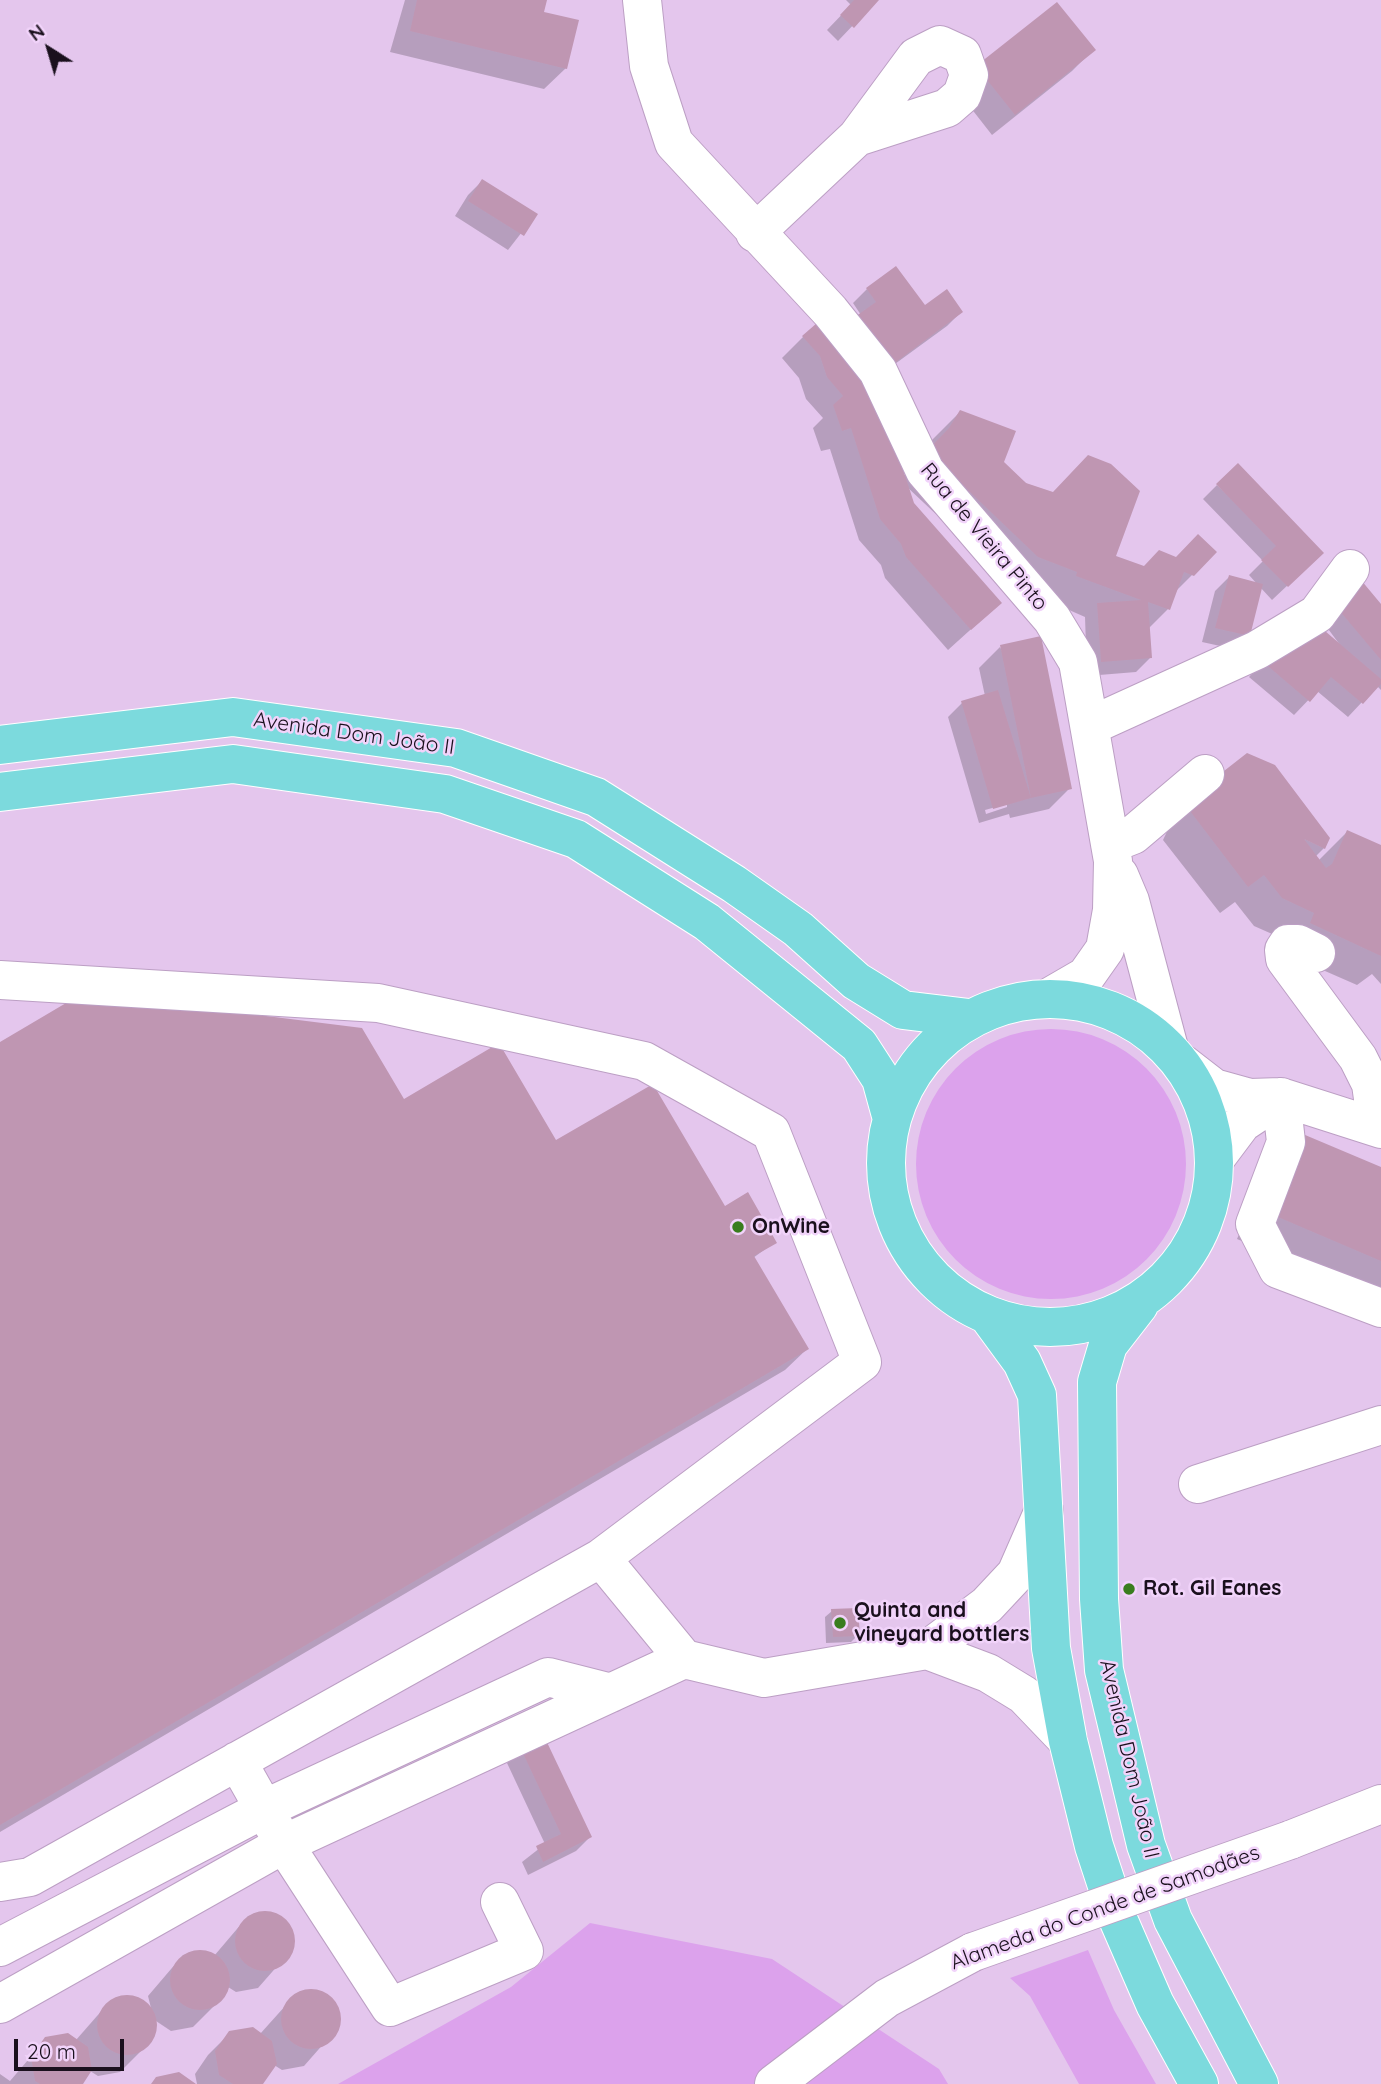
<!DOCTYPE html>
<meta charset="utf-8">
<style>
body{margin:0}
#map{position:relative;width:1381px;height:2084px;overflow:hidden;background:#e4c6ed;font-family:Quicksand,sans-serif}
canvas{display:block}
.north{position:absolute;left:14px;top:14px;width:70px;height:70px;-webkit-text-stroke:5px #f1d3fa;paint-order:stroke;rotate:323deg;font-size:19px;font-weight:700;line-height:28px;text-align:center;color:#1a101d}
.north::after{content:'';display:block;margin:auto;width:24px;height:32px;background:#1a101d;clip-path:polygon(50% 0,100% 100%,50% 72%,0 100%)}
.scale{position:absolute;left:14px;top:2039px;width:110px;height:32px;box-sizing:border-box;border:4px solid #1a101d;border-top:0;padding-left:9px;font-size:21px;line-height:24px;white-space:nowrap;color:#1a101d;-webkit-text-stroke:5px #f1d3fa;paint-order:stroke}
</style>
<div id="map">
<canvas width="1381" height="2084"></canvas>
<div class="north">N</div>
<div class="scale">20 m</div>
</div>
<script>
const g = document.querySelector('canvas').getContext('2d');
g.lineJoin = 'round';
function paint(path, color) { g.fillStyle = color; g.fill(path, 'evenodd'); }
const poly = rows => new Path2D(rows.map(r => 'M' + r).join(''));
function strokePath(path, color, width, dash) { g.strokeStyle = color; g.lineWidth = width; g.lineCap = dash ? 'butt' : 'round'; g.setLineDash(dash || []); g.stroke(path); }
function write(font, color, halo, rows, align = 'center') {
  g.font = font + ' Quicksand,sans-serif'; g.lineWidth = 5; g.setLineDash([]); g.textBaseline = 'middle'; g.strokeStyle = halo; g.fillStyle = color; for (const [text, x, y, turn = 0] of rows) {
    g.save(); g.translate(x, y); g.rotate((+turn || 0) * Math.PI / 180); g.textAlign = isNaN(turn) ? turn : align; if (halo) g.strokeText(text, 0, 0); g.fillText(text, 0, 0); g.restore();
  }
}
paint(poly([
 '916 1164a135 135 0 1 1 270 0a135 135 0 1 1-270 0Z',
 [590,1923,772,1959,939,2069,948,2084,338,2084,511,1987],
 [1088,1950,1114,2010,1156,2084,1079,2084,1030,1996,1010,1978]
]), '#dca2ec');
paint(poly([
 [405,0,545,0,542,13,566,68,544,89,390,52],
 [846,0,877,0,838,41,827,30,851,5],
 [1093,50,1072,71,992,135,956,89],
 [482,181,536,214,508,250,455,216,468,195],
 [867,289,924,307,961,312,947,326,873,380,904,477,922,457,932,440,960,412,1002,463,1114,557,1144,568,1160,552,1193,574,1174,593,1168,609,1148,629,1150,658,1136,672,1087,676,1085,617,1010,584,906,486,912,504,1000,603,948,650,885,578,881,565,859,540,830,449,821,451,813,428,823,418,806,399,799,378,782,358,803,337,861,315,853,303],
 [1217,485,1307,567,1272,600,1260,587,1249,635,1234,649,1202,642,1215,591,1229,577,1257,584,1249,575,1263,561,1203,499],
 [1334,604,1381,606,1381,690,1377,686,1348,717,1317,691,1294,715,1249,677,1290,630,1343,649,1320,618],
 [1000,647,1070,788,1049,809,1010,818,1009,814,979,823,948,717,962,703,985,696,979,668],
 [1007,804,1007,807,986,814,985,810],
 [1202,790,1324,848,1315,857,1318,861,1347,832,1381,847,1381,984,1372,974,1357,985,1309,964,1288,941,1254,926,1235,902,1220,913,1163,840,1173,819],
 [0,1044,403,1101,556,1143,725,1209,775,1242,753,1258,807,1349,785,1370,0,1832],
 [1271,1161,1381,1169,1381,1300,1237,1239],
 [832,1611,858,1635,851,1642,826,1643,825,1617],
 [521,1749,590,1837,576,1851,528,1875,522,1862,545,1844,507,1763],
 [271,1912,289,1925,294,1947,258,1988,236,1992,228,1987,215,2005,193,2027,171,2031,153,2019,155,2031,142,2050,120,2072,98,2076,90,2071,80,2084,0,2084,0,2074,10,2081,46,2039,76,2040,111,2000,133,1996,151,2008,148,1996,183,1955,206,1951,214,1956,248,1916],
 [317,1990,336,2003,340,2025,304,2066,282,2070,274,2065,261,2084,197,2084,195,2074,208,2055,230,2033,260,2034,295,1995]
]), '#0003');
paint(poly([
 [417,0,547,0,544,12,579,20,567,69,410,31],
 [854,0,879,0,854,28,840,15],
 [1057,2,1096,50,1015,115,976,66],
 [482,179,538,214,524,236,468,201],
 [896,266,925,305,947,289,963,312,888,368,852,319,876,302,866,288],
 [825,316,886,417,914,503,1002,603,971,630,906,557,901,544,880,519,851,428,842,431,833,405,843,396,827,377,820,356,802,336],
 [960,410,1016,431,1004,462,1026,483,1053,492,1088,455,1111,464,1140,491,1116,556,1144,566,1159,550,1176,557,1198,534,1217,552,1194,576,1184,572,1170,610,1148,602,1152,658,1101,662,1097,603,1141,600,1076,576,1077,572,1038,557,927,451,949,428],
 [1238,463,1324,553,1288,587,1261,560,1276,546,1216,484],
 [1229,575,1263,584,1250,636,1215,628],
 [1361,580,1381,604,1381,660,1333,603],
 [1304,613,1381,679,1381,684,1363,704,1331,677,1310,702,1262,661],
 [1041,636,1072,789,1031,798,1000,645],
 [998,690,1031,798,993,809,961,701],
 [1247,753,1275,765,1330,838,1325,849,1304,839,1326,868,1332,864,1347,830,1381,845,1381,956,1310,923,1314,913,1282,898,1264,875,1248,887,1190,811,1201,789],
 [83,993,362,1028,404,1099,499,1043,556,1140,653,1084,725,1206,748,1192,777,1243,754,1256,809,1349,0,1825,0,1042],
 [1298,1132,1381,1167,1381,1261,1264,1211],
 [858,1608,860,1636,833,1637,831,1609],
 [544,1736,592,1837,543,1862,536,1846,561,1834,520,1747],
 '235 1941a30 30 0 1 1 60 0a30 30 0 1 1-60 0Z',
 '170 1980a30 30 0 1 1 60 0a30 30 0 1 1-60 0Z',
 '281 2019a30 30 0 1 1 60 0a30 30 0 1 1-60 0Z',
 '97 2025a30 30 0 1 1 60 0a30 30 0 1 1-60 0Z',
 [253,2027,272,2041,277,2064,263,2084,233,2084,219,2075,215,2051,229,2031],
 [68,2033,88,2047,92,2070,83,2084,40,2084,35,2081,31,2057,45,2037],
 [179,2072,196,2084,151,2084,156,2077]
]), '#bf96b2');
const minor = poly([
 [642,0,649,66,674,143,830,311,878,371,925,471,1052,619,1078,662,1113,861,1112,910,1105,949,1086,976,1048,998],
 [755,233,857,137,916,57,940,45,962,55,969,75,962,95,947,108,857,137],
 [1090,726,1257,650,1317,614,1350,569],
 [1110,844,1133,835,1205,774],
 [1119,875,1130,901,1169,1048],
 [1316,953,1298,944,1288,944,1284,950,1285,959,1358,1058,1371,1084,1377,1127],
 [0,980,378,1003,644,1061,771,1132,862,1362,601,1558],
 [1183,1064,1214,1088,1250,1098,1281,1097,1381,1129],
 [1281,1097,1286,1142,1255,1224,1278,1269,1381,1308],
 [1215,1159,1242,1123,1281,1097],
 [1198,1484,1381,1425],
 [927,1650,988,1673,1024,1695,1068,1741],
 [237,1761,284,1844,390,2007,524,1951,500,1902],
 [1290,1840,1381,1804],
 [0,1882,30,1877,601,1558,684,1659,764,1678,927,1650,987,1605,1016,1574,1044,1510],
 [0,1947,264,1809,548,1677,611,1693],
 [0,2004,284,1844,684,1659],
 [774,2084,887,1998,973,1952]
]);
const major = poly([
 [0,745,233,717,456,748,596,797,734,884,798,929,856,981,903,1010,969,1018],
 [0,792,233,764,445,794,576,839,707,922,859,1045,881,1079,892,1119],
 '886 1163a164 164 0 1 1 328 0a164 164 0 1 1-328 0Z',
 [1139,1305,1108,1345,1097,1382,1099,1599,1104,1670,1146,1845,1173,1920,1259,2084],
 [989,1317,1022,1362,1037,1395,1051,1648,1068,1741,1094,1846,1118,1919,1155,2004,1199,2084]
]);
strokePath(minor, '#bc9fc4', 40);
strokePath(major, '#fff', 40);
strokePath(minor, '#fff', 38);
strokePath(major, '#7cdadd', 38);
const minorBridge = poly([
 [973,1952,1290,1840]
]);
strokePath(minorBridge, '#bc9fc4', 40, []);
strokePath(minorBridge, '#fff', 38);
for (const [x, y, r, color] of [
 [738,1227,7,"#397d1e"],
 [1129,1589,7,"#397d1e"],
 [840,1623,7,"#397d1e"]
]) { const dot = new Path2D(); dot.arc(x, y, r, 0, 2 * Math.PI); g.fillStyle = color; g.fill(dot); strokePath(dot, '#f1d3fa', 2.5); }
write('21px', '#1a101d', '#f1d3fa', [
 ["Rua de Vieira Pinto",984,537,50],
 ["Avenida Dom João II",354,734,8],
 ["Avenida Dom João II",1129,1759,77],
 ["Alameda do Conde de Samodães",1105,1908,-20]
]);
write('bold 21px', '#1a101d', '#f1d3fa', [
 ["OnWine",752,1227],
 ["Rot. Gil Eanes",1143,1589],
 ["Quinta and",854,1611],
 ["vineyard bottlers",854,1635]
], 'left');
</script>
